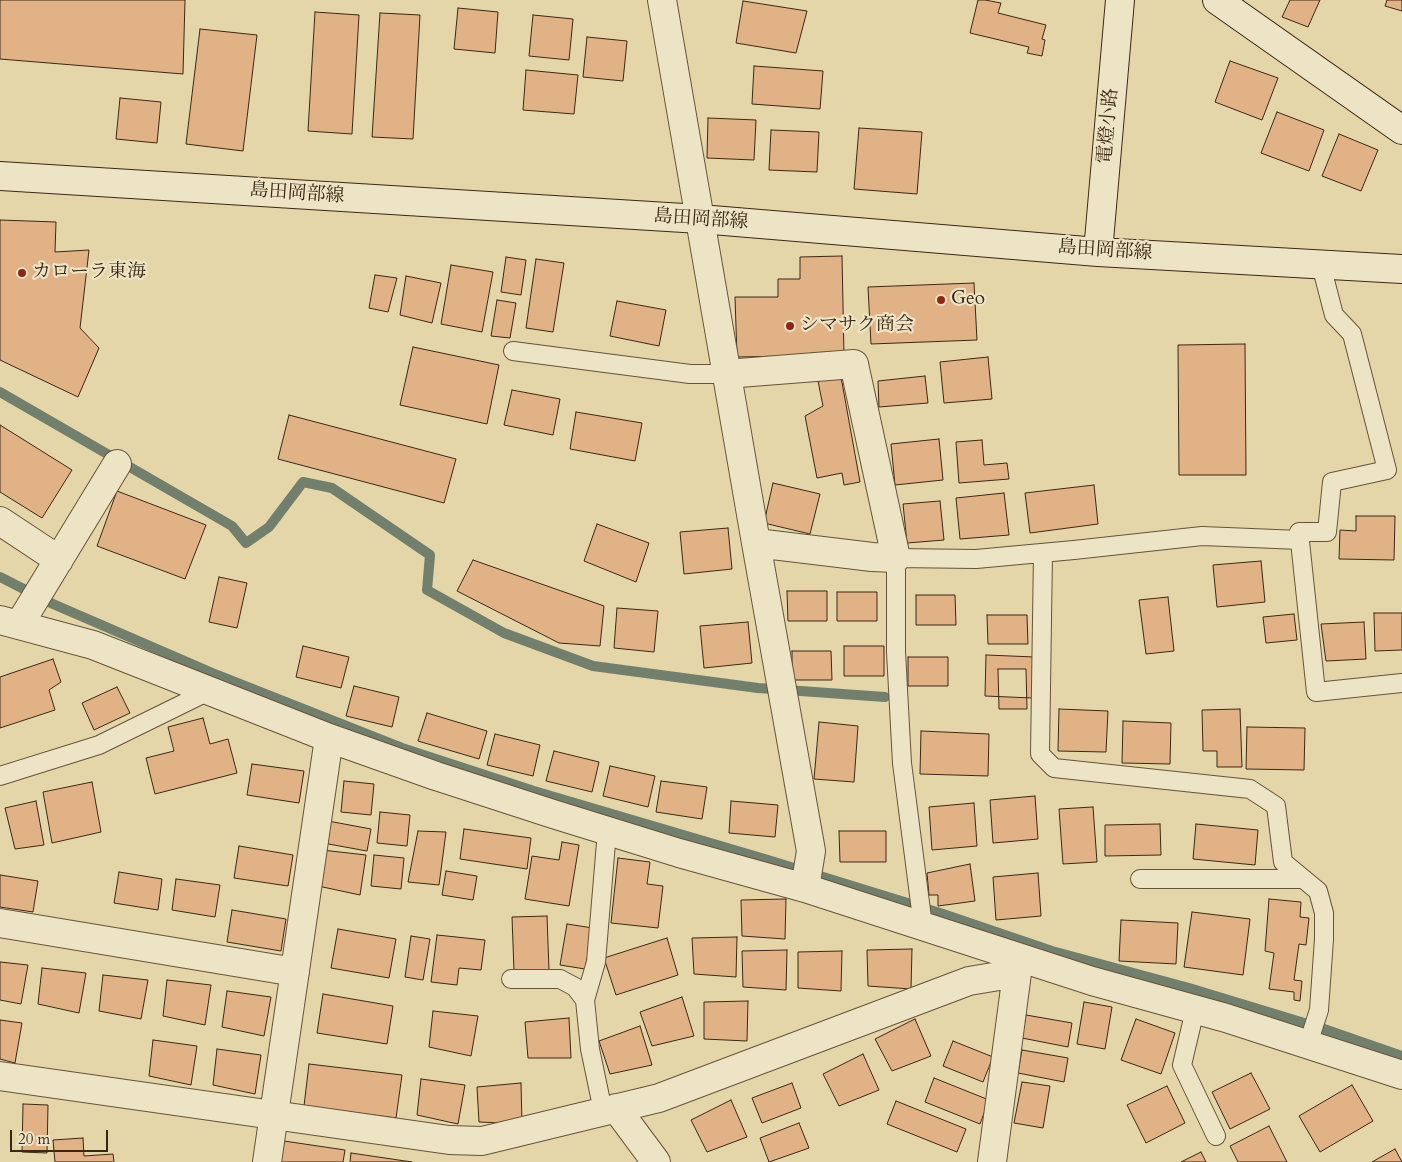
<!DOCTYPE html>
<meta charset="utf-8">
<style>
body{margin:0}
#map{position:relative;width:1402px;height:1162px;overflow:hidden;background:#e4d6a8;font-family:Cardo,serif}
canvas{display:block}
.scale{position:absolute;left:10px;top:1130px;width:98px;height:22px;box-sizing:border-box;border:2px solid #3c2715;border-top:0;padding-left:6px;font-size:15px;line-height:18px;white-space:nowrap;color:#3c2715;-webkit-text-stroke:4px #ede4c6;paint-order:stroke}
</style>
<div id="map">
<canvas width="1402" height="1162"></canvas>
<div class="scale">20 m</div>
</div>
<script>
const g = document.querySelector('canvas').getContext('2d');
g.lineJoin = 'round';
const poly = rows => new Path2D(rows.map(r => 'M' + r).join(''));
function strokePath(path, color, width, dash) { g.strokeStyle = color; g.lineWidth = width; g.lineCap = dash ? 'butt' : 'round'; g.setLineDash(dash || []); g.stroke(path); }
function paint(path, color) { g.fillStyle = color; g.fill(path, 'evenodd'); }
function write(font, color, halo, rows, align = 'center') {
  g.font = font + ' Cardo,"Noto Serif JP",serif'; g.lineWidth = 4.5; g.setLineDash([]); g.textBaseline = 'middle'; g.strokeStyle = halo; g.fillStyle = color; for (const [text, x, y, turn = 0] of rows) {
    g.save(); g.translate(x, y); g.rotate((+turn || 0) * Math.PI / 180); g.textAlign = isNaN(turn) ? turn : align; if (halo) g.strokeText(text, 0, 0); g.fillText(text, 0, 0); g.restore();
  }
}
strokePath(poly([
 [0,392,232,526,246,543,269,527,303,482,332,488,430,555,427,590,504,633,593,666,758,688,885,697],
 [0,577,53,604,217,675,402,748,534,791,768,860,940,913,1052,951,1189,988,1324,1029,1402,1056]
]), '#717f6c', 10);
const building = poly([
 [0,0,185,0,183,74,0,59,0,0],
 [978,0,985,0,1001,3,998,13,1046,25,1042,39,1045,40,1042,56,1027,53,1029,47,970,33,978,0],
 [1290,0,1320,0,1308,27,1282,17,1290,0],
 [1387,0,1402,0,1402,11,1385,6,1387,0],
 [743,1,807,11,796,53,736,43,743,1],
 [458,8,498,12,495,53,454,49,458,8],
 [315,12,359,15,352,134,308,131,315,12],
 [380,13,420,15,413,139,372,137,380,13],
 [533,15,573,19,569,60,529,56,533,15],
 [200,29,257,35,243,151,186,144,200,29],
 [587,37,627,41,623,81,583,77,587,37],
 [1230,61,1278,78,1262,120,1215,102,1230,61],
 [754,66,823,71,820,109,752,104,754,66],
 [526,70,578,75,574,114,523,110,526,70],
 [120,98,161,102,157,143,116,139,120,98],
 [1277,112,1324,130,1309,171,1261,153,1277,112],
 [708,118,756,120,754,160,707,158,708,118],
 [859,128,922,132,917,194,854,189,859,128],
 [771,130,819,132,817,172,769,170,771,130],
 [1339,134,1378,150,1361,191,1322,176,1339,134],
 [0,220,56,222,55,252,89,250,80,328,99,348,78,397,0,360,0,220],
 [842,256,844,355,737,357,735,297,778,297,778,279,800,279,800,257,842,256],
 [506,257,526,260,521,295,501,292,506,257],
 [536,259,564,263,553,332,526,328,536,259],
 [451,265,493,272,482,332,441,324,451,265],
 [375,275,397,278,388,312,369,308,375,275],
 [406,276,441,283,432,323,400,315,406,276],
 [974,283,977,340,871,344,868,287,974,283],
 [497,300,516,303,510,338,491,336,497,300],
 [617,301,666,310,659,346,610,336,617,301],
 [1245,344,1246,475,1179,475,1178,345,1245,344],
 [413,347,499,365,487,424,400,405,413,347],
 [988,357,992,399,944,403,940,362,988,357],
 [925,376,928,403,879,407,878,381,925,376],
 [841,377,860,482,844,485,842,473,817,478,805,416,823,406,818,381,841,377],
 [512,390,560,399,553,435,504,425,512,390],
 [576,412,642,423,635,461,570,449,576,412],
 [289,415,456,459,444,503,278,459,289,415],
 [0,425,72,470,42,518,0,492,0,425],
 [939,439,943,480,895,485,891,444,939,439],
 [982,440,984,465,1007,463,1009,479,959,483,956,442,982,440],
 [773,483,820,494,810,534,764,523,773,483],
 [1094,485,1098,524,1030,533,1025,493,1094,485],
 [117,491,206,525,185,579,97,546,117,491],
 [1004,493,1009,535,960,539,956,498,1004,493],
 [940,501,944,540,907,543,903,504,940,501],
 [1356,516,1395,516,1394,560,1339,559,1340,530,1356,531,1356,516],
 [597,524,649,543,636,582,584,561,597,524],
 [728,528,732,569,684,574,680,532,728,528],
 [473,560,604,606,600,646,559,643,457,591,473,560],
 [1261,561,1265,602,1217,607,1213,565,1261,561],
 [219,577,247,583,237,628,209,622,219,577],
 [787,591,827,591,827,621,788,621,787,591],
 [837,592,877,592,877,621,837,621,837,592],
 [916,595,955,595,956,625,916,625,916,595],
 [1168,597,1174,651,1146,654,1139,600,1168,597],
 [617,608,658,611,654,652,614,648,617,608],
 [1374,613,1402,613,1402,650,1375,651,1374,613],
 [1294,614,1297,640,1266,643,1263,617,1294,614],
 [987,615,1027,615,1028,644,988,644,987,615],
 [748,622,752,663,704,668,700,626,748,622],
 [1364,622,1366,659,1326,661,1321,624,1364,622],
 [303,646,349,657,341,688,296,677,303,646],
 [844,646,884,646,884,676,844,676,844,646],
 [792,651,831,651,832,680,792,680,792,651],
 [986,655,1035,657,1033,698,985,696,986,655],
 [908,657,948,657,948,686,908,686,908,657],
 [53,659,61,682,49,690,55,710,0,728,0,677,53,659],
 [998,669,1026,669,1027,709,999,709,998,669],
 [354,686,399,697,392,727,346,716,354,686],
 [117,687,130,713,94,730,82,703,117,687],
 [1059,709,1108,711,1106,752,1058,751,1059,709],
 [1240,709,1242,767,1217,767,1217,751,1203,751,1202,710,1240,709],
 [427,713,487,731,479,759,418,741,427,713],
 [203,718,210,744,228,739,237,773,155,794,146,758,174,751,168,727,203,718],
 [1123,721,1171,723,1170,764,1122,763,1123,721],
 [819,722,858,726,854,782,814,779,819,722],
 [1247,727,1305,728,1304,770,1246,769,1247,727],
 [921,731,989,734,988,776,920,774,921,731],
 [495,734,540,745,533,776,487,765,495,734],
 [554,751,599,762,592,792,546,781,554,751],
 [252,764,304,771,299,803,247,795,252,764],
 [610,766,655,776,648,807,603,796,610,766],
 [344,781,374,784,371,815,341,812,344,781],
 [661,781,707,787,702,819,656,812,661,781],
 [92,782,101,832,52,843,43,792,92,782],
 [1035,796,1038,839,993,843,990,800,1035,796],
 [36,801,44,845,15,849,5,808,36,801],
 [731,801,778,805,775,837,729,833,731,801],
 [974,803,977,846,932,850,929,807,974,803],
 [1093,807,1097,862,1063,864,1059,809,1093,807],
 [380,812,410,815,407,846,377,843,380,812],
 [328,821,371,829,367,851,323,843,328,821],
 [1160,824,1161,855,1105,856,1105,825,1160,824],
 [1196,824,1258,830,1255,865,1193,859,1196,824],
 [464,829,531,838,527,869,460,859,464,829],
 [418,831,446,832,439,885,408,882,418,831],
 [839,831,886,831,886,862,840,862,839,831],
 [562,842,579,845,569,906,525,899,532,856,559,860,562,842],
 [239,846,293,855,288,886,234,878,239,846],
 [322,850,366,855,360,895,318,886,322,850],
 [374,855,404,858,401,889,371,886,374,855],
 [618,858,650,862,647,884,663,886,658,928,611,923,618,858],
 [970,864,975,901,938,906,938,895,929,895,927,873,970,864],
 [446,871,477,876,473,900,442,895,446,871],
 [119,872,162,879,158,910,114,903,119,872],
 [1038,873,1041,916,996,920,993,877,1038,873],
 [0,875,38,881,33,912,0,907,0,875],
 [176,879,220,885,215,917,172,910,176,879],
 [786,899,785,939,742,936,741,900,786,899],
 [1269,899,1301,902,1300,917,1309,918,1306,945,1299,944,1294,980,1302,981,1300,1001,1294,1000,1294,992,1269,989,1274,953,1265,951,1269,899],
 [232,910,286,919,281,951,227,942,232,910],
 [1192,912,1250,919,1243,975,1184,967,1192,912],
 [547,916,549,970,514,971,512,917,547,916],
 [1121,920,1178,923,1176,964,1119,961,1121,920],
 [567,924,593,928,585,969,560,965,567,924],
 [338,929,396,939,389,978,331,968,338,929],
 [437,935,485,940,481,970,459,968,457,985,431,982,437,935],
 [411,936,430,939,423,980,405,977,411,936],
 [737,937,736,977,694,974,692,938,737,937],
 [667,938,678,975,616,995,604,958,667,938],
 [912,949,911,989,868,986,867,950,912,949],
 [787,950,786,990,743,987,742,951,787,950],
 [842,951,841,991,798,988,798,952,842,951],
 [0,962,28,965,21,1004,0,1000,0,962],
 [42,968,86,973,79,1013,38,1004,42,968],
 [103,975,148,980,141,1019,99,1011,103,975],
 [167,980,211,985,205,1025,163,1016,167,980],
 [227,991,271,997,264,1036,222,1027,227,991],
 [323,994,393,1006,387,1044,317,1033,323,994],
 [682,997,694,1036,652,1046,640,1012,682,997],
 [748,1001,747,1041,704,1039,704,1002,748,1001],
 [1084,1002,1112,1007,1105,1049,1077,1044,1084,1002],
 [433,1011,478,1016,471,1056,429,1047,433,1011],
 [1026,1015,1072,1023,1068,1047,1022,1038,1026,1015],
 [569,1018,571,1058,528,1058,525,1022,569,1018],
 [915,1019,931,1056,892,1071,875,1039,915,1019],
 [1136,1019,1175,1033,1161,1074,1121,1060,1136,1019],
 [0,1020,22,1023,15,1063,0,1059,0,1020],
 [640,1026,652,1065,610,1074,599,1041,640,1026],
 [153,1040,197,1046,191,1085,149,1076,153,1040],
 [953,1041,993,1057,983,1082,943,1066,953,1041],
 [217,1049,261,1055,255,1094,213,1085,217,1049],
 [1022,1050,1068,1058,1064,1082,1018,1073,1022,1050],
 [863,1054,879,1090,839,1106,823,1074,863,1054],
 [309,1064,402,1075,396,1118,304,1106,309,1064],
 [1251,1073,1270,1109,1230,1129,1212,1092,1251,1073],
 [934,1078,989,1100,980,1124,925,1102,934,1078],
 [421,1079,465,1085,458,1124,417,1115,421,1079],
 [1022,1082,1050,1086,1043,1128,1014,1123,1022,1082],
 [521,1083,522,1124,479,1122,477,1087,521,1083],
 [792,1083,801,1108,762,1123,752,1098,792,1083],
 [1352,1085,1373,1121,1320,1152,1299,1116,1352,1085],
 [1167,1086,1185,1123,1146,1143,1127,1105,1167,1086],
 [731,1100,747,1137,707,1152,691,1120,731,1100],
 [896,1101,966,1129,957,1152,887,1124,896,1101],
 [23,1104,48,1105,47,1153,22,1152,23,1104],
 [799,1123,809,1148,769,1162,760,1138,799,1123],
 [1269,1126,1287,1162,1238,1162,1230,1146,1269,1126],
 [83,1138,84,1156,113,1154,114,1162,55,1162,53,1140,83,1138],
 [284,1141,345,1150,343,1162,281,1162,284,1141],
 [1395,1149,1402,1162,1372,1162,1395,1149],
 [1201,1152,1206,1162,1181,1162,1201,1152],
 [351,1153,412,1162,350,1162,351,1153]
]);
paint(building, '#e2b287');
strokePath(building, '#3c2715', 1);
const lane = poly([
 [1321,265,1334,315,1352,334,1387,470,1332,482,1327,532,1299,532,1316,692,1402,683],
 [513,351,690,374,726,374],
 [1043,553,1040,754,1054,768,1250,789,1276,806,1283,862,1318,891,1324,913,1324,939,1319,1010,1308,1044],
 [0,776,99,745,209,691],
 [1140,879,1304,879],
 [923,926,902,763,896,652,896,558,976,559,1074,550,1202,536,1300,540],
 [511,979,560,979,575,987,585,1000,590,1049,603,1111],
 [585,1000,596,962,607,831],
 [1195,1010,1182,1065,1216,1136]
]);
const street = poly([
 [662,0,756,543,811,851,805,888],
 [726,374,854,364,896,558,872,557,756,543],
 [0,521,59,560],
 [0,620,93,645,329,738,436,776,553,814,679,853,805,888,1092,981,1226,1018,1402,1075],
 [19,625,117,464],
 [0,923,295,972],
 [0,1076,449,1140,482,1141,659,1098,969,981,1017,973],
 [616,1108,656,1162],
 [267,1162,329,738],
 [992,1162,1019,958]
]);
const secondary = poly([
 [1217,0,1402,130],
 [0,176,700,219,1098,252,1402,269],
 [1098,252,1120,0]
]);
strokePath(lane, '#66533a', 20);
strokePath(street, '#66533a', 30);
strokePath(secondary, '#3c2715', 30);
strokePath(lane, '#ede4c6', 18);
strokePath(street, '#ede4c6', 28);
strokePath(secondary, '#ede4c6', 28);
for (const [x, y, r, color] of [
 [22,273,5,"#8f2418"],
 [941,300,5,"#8f2418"],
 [790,326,5,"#8f2418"]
]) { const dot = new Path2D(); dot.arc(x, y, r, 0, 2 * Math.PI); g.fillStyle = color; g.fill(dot); strokePath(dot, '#ede4c6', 2); }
write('19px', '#3c2715', '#ede4c6', [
 ["電燈小路",1109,126,-85],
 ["島田岡部線",297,194,4],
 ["島田岡部線",701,220,4],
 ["島田岡部線",1105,251,4]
]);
write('19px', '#3c2715', '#ede4c6', [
 ["カローラ東海",32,273],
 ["Geo",951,300],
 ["シマサク商会",800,326]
], 'left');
</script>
